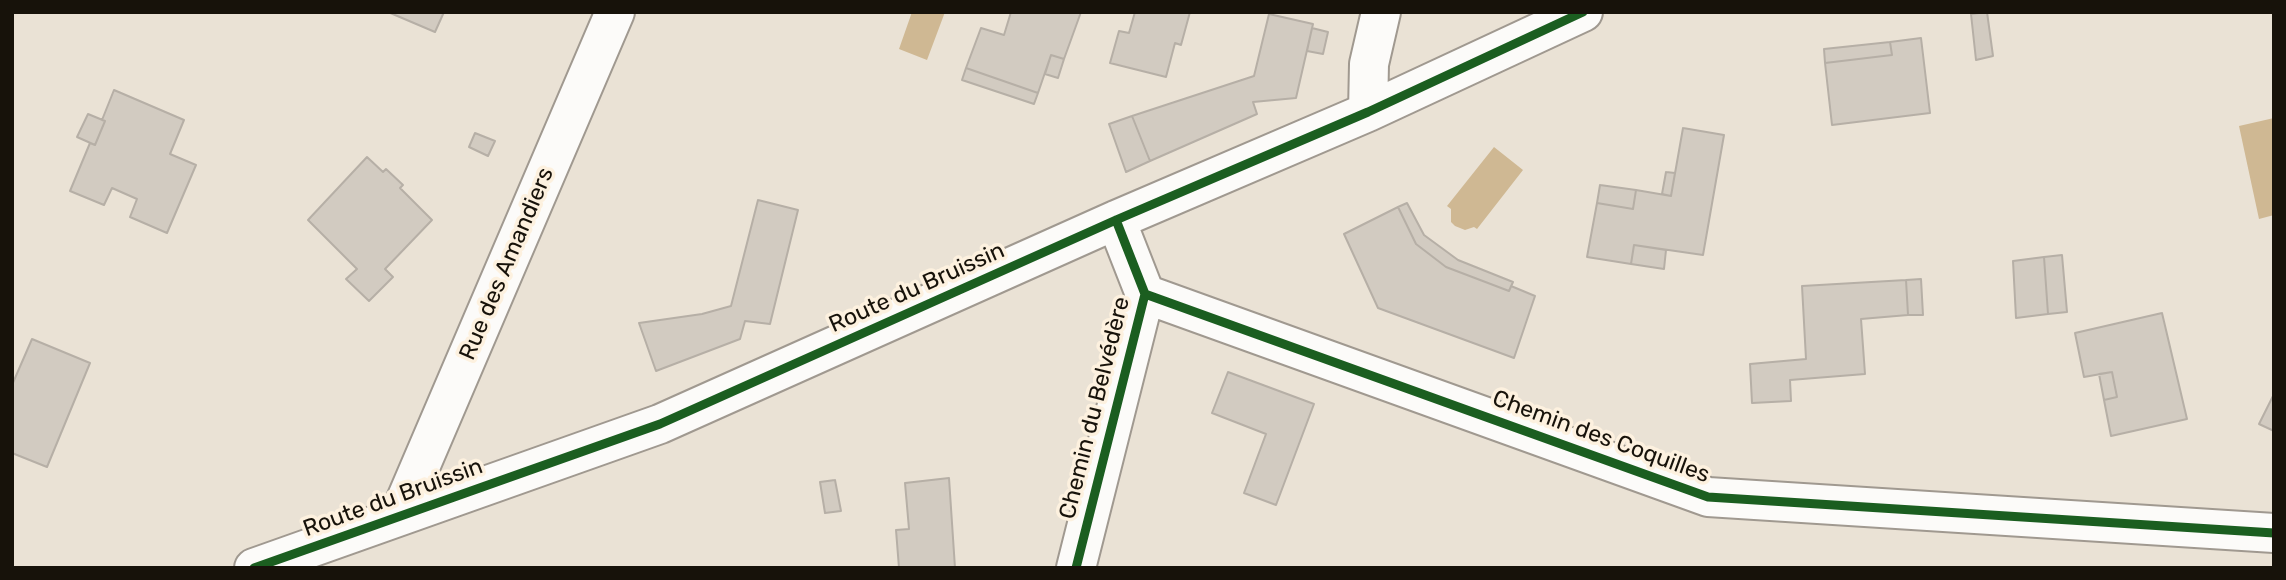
<!DOCTYPE html>
<meta charset="utf-8">
<style>
body{margin:0}
#map{position:relative;width:2286px;height:580px;overflow:hidden;background:#eae2d5;font-family:Rubik,sans-serif}
canvas{display:block}
.frame{position:absolute;inset:0;border:14px solid #17120a;pointer-events:none}
</style>
<div id="map">
<canvas width="2286" height="580"></canvas>
<div class="frame"></div>
</div>
<script>
const g = document.querySelector('canvas').getContext('2d');
g.lineJoin = 'round';
function paint(path, color) { g.fillStyle = color; g.fill(path, 'evenodd'); }
const poly = rows => new Path2D(rows.map(r => 'M' + r).join(''));
function strokePath(path, color, width, dash) { g.strokeStyle = color; g.lineWidth = width; g.lineCap = dash ? 'butt' : 'round'; g.setLineDash(dash || []); g.stroke(path); }
function write(font, color, halo, rows, align = 'center') {
  g.font = font + ' Rubik,sans-serif'; g.lineWidth = 7; g.setLineDash([]); g.textBaseline = 'middle'; g.strokeStyle = halo; g.fillStyle = color; for (const [text, x, y, turn = 0] of rows) {
    g.save(); g.translate(x, y); g.rotate((+turn || 0) * Math.PI / 180); g.textAlign = isNaN(turn) ? turn : align; if (halo) g.strokeText(text, 0, 0); g.fillText(text, 0, 0); g.restore();
  }
}
paint(poly([
 [912,12,945,12,927,60,899,49],
 [2274,118,2274,215,2259,219,2239,126],
 [1494,147,1523,170,1477,229,1474,227,1465,230,1455,226,1451,222,1451,209,1447,206]
]), '#cfb893');
const building = poly([
 [388,12,444,12,435,32,388,12],
 [1011,12,1081,12,1064,59,1051,55,1038,93,966,68,981,28,1004,35,1011,12],
 [1135,12,1190,12,1181,45,1175,43,1166,77,1110,63,1119,31,1129,33,1135,12],
 [1987,12,1993,56,1976,60,1971,14,1987,12],
 [1269,14,1313,24,1296,98,1253,102,1257,114,1150,161,1132,116,1254,76,1269,14],
 [1312,28,1328,32,1323,54,1307,51,1312,28],
 [1921,38,1930,113,1832,125,1825,63,1892,55,1890,42,1921,38],
 [1890,42,1892,55,1825,63,1824,49,1890,42],
 [1051,55,1064,59,1058,78,1045,74,1051,55],
 [966,68,1038,93,1034,104,962,80,966,68],
 [114,90,184,120,170,154,196,165,167,233,130,217,137,199,112,188,104,205,70,191,90,143,95,145,105,121,102,120,114,90],
 [88,114,105,121,95,145,77,137,88,114],
 [1132,116,1150,161,1126,172,1109,124,1132,116],
 [1683,128,1724,135,1703,255,1634,245,1631,264,1587,257,1597,203,1633,209,1636,190,1671,196,1683,128],
 [475,133,495,141,488,156,469,147,475,133],
 [367,157,383,172,386,169,403,185,400,188,432,220,385,269,393,277,369,301,346,279,357,269,308,220,367,157],
 [1666,172,1675,173,1671,196,1662,194,1666,172],
 [1600,185,1636,190,1633,209,1597,203,1600,185],
 [758,200,798,210,770,324,745,321,740,339,656,371,639,323,702,314,731,306,758,200],
 [1407,203,1424,235,1458,260,1513,282,1509,291,1446,267,1416,244,1398,207,1407,203],
 [1398,207,1416,244,1446,267,1509,291,1511,286,1535,296,1514,358,1378,308,1344,234,1398,207],
 [1634,245,1666,250,1664,269,1631,264,1634,245],
 [2062,255,2067,312,2048,314,2044,257,2062,255],
 [2044,257,2048,314,2016,318,2013,261,2044,257],
 [1921,279,1923,315,1908,315,1906,280,1921,279],
 [1906,280,1908,315,1861,319,1865,374,1790,380,1791,401,1752,403,1750,364,1806,359,1802,286,1906,280],
 [2162,313,2187,419,2111,436,2104,400,2117,397,2112,372,2084,377,2075,333,2162,313],
 [32,339,90,363,47,467,12,453,12,385,32,339],
 [1228,372,1314,404,1276,505,1244,493,1266,434,1212,413,1228,372],
 [2112,372,2117,397,2104,400,2099,374,2112,372],
 [2274,394,2274,431,2259,424,2274,394],
 [949,478,955,568,899,568,896,530,909,529,905,483,949,478],
 [835,480,841,511,825,513,820,482,835,480]
]);
paint(building, '#d2cbc1');
strokePath(building, '#b6afa6', 2);
const minor = poly([
 [1368,112,1369,64,1381,12],
 [1145,294,1708,497,2274,533],
 [399,516,615,12],
 [254,568,660,424,1116,220,1368,112,1583,12],
 [1076,568,1145,294,1116,220]
]);
strokePath(minor, '#a09990', 42);
strokePath(minor, '#fcfbf9', 38);
strokePath(poly([
 [1145,294,1708,497,2274,533],
 [254,568,660,424,1116,220,1368,112,1583,12],
 [1076,568,1145,294,1116,220]
]), '#1b5e20', 9);
write('23px', '#17120a', '#fdf1df', [
 ["Rue des Amandiers",507,264,-67],
 ["Route du Bruissin",917,288,-24],
 ["Chemin du Belvédère",1095,408,-76],
 ["Chemin des Coquilles",1601,437,20],
 ["Route du Bruissin",393,498,-20]
]);
</script>
